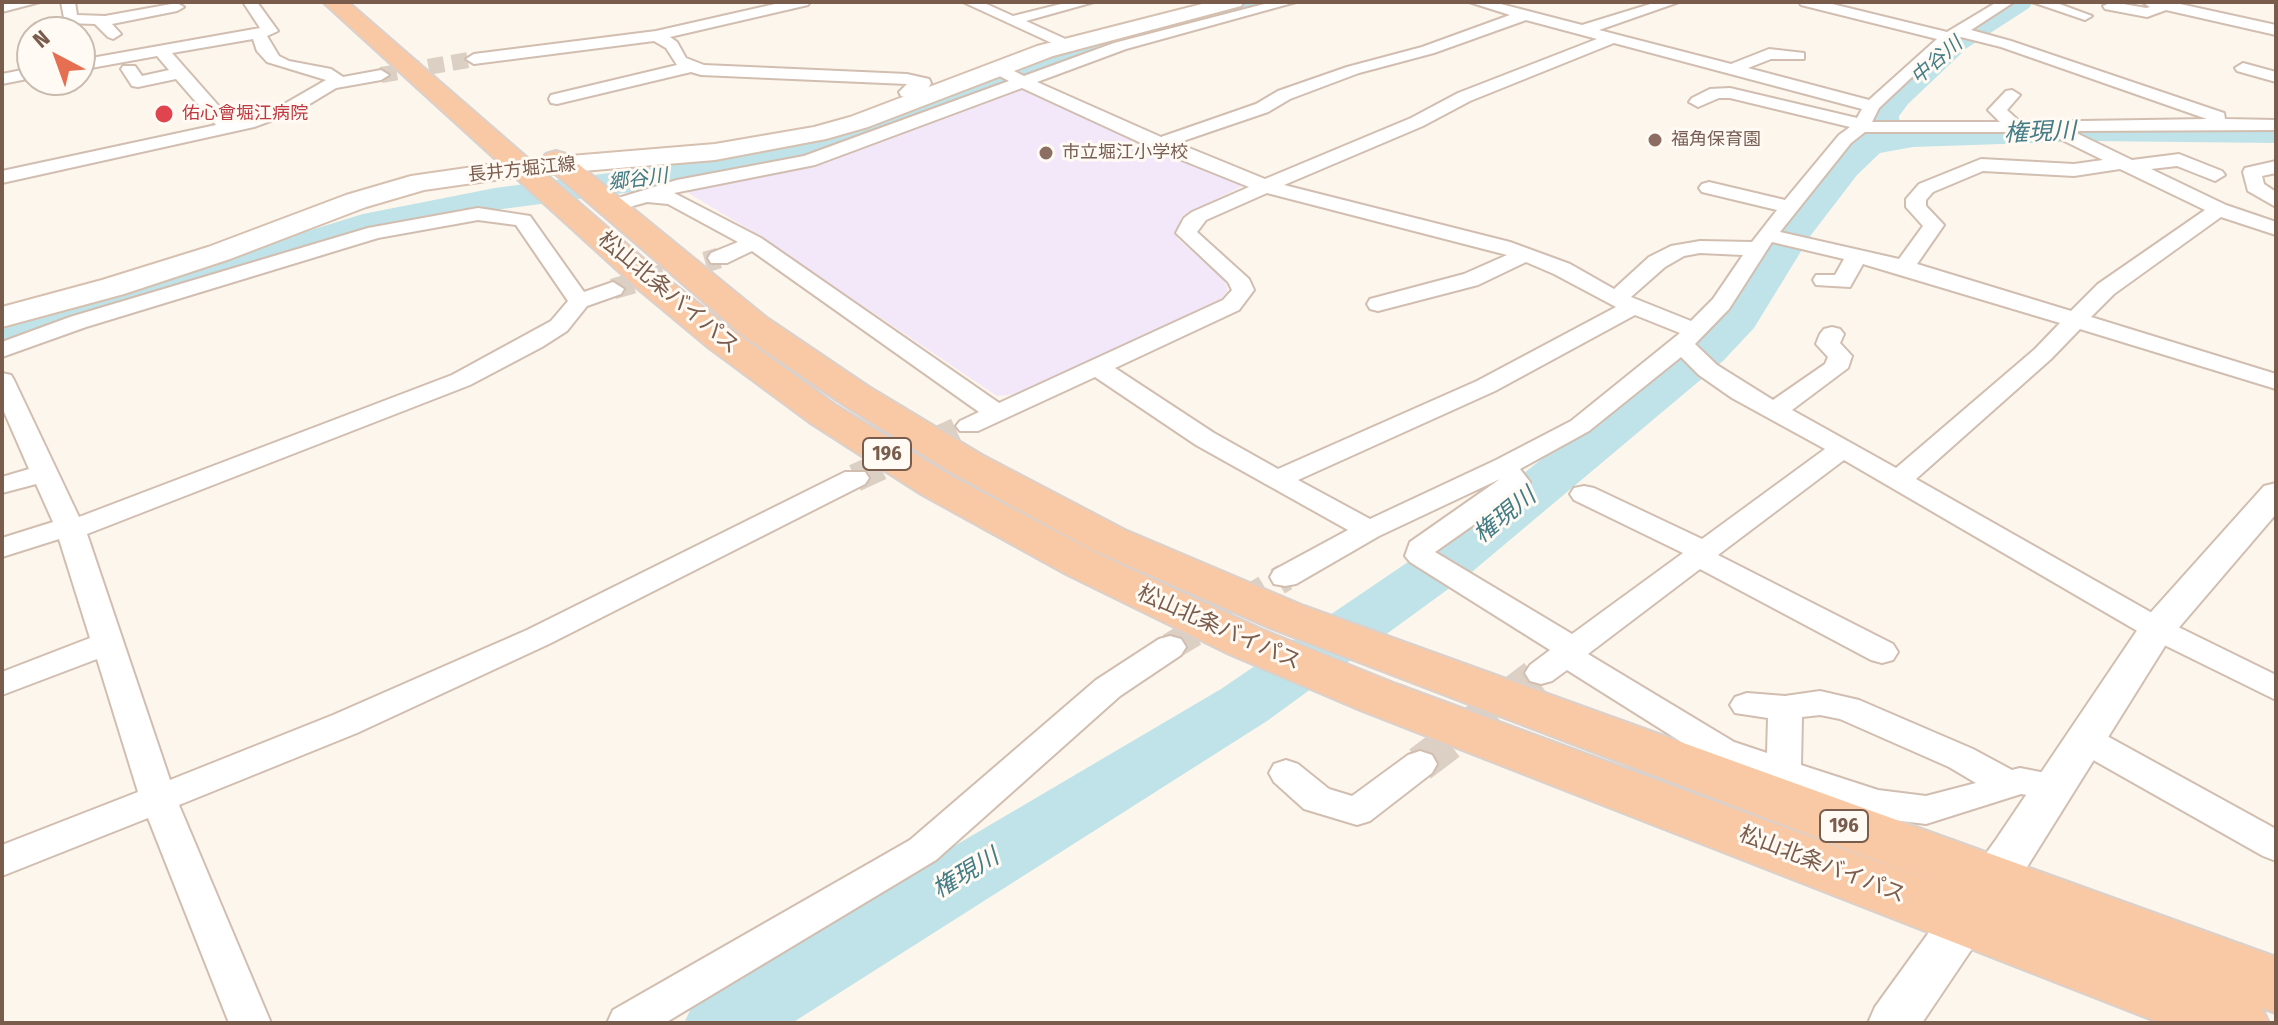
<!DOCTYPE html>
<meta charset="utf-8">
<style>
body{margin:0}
#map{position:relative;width:2278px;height:1025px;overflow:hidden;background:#fdf6ec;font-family:"Fira Sans Condensed",sans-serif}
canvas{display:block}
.frame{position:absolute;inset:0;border:4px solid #7a5c4d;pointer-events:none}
.north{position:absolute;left:16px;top:16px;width:80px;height:80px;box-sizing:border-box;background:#fffaf3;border:2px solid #cabbb1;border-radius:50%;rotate:319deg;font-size:22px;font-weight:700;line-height:32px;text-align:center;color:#7a5c4d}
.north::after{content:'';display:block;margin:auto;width:28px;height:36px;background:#e76f51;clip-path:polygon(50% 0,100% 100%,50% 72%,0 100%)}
</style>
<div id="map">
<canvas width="2278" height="1025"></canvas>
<div class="frame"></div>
<div class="north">N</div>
</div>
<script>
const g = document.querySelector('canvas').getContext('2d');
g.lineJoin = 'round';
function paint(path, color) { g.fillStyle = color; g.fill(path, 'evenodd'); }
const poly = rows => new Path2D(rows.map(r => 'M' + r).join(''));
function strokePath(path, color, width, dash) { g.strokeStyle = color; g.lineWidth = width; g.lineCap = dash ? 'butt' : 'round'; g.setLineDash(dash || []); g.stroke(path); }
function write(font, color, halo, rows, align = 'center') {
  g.font = font + ' "Fira Sans Condensed","Noto Sans JP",sans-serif'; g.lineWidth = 6; g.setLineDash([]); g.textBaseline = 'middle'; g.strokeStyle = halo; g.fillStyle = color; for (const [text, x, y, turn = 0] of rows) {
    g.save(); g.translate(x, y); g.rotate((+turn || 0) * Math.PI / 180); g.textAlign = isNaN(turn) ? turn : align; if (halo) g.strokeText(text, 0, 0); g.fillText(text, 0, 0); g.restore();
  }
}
paint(poly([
 [1020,85,1115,131,1244,185,1181,217,1177,238,1224,279,1228,291,1217,303,1020,394,997,396,750,230,688,193,693,188,779,173,839,156]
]), '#f3e8fa');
paint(poly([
 [1237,2,1283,2,1279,8,1119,51,841,151,731,179,495,210,385,232,2,353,2,325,363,214,495,188,731,157,817,136,1097,39,1237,2],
 [2000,2,2033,2,2029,8,1967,48,1908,104,1899,116,1900,129,2090,121,2276,123,2276,143,2090,141,1913,147,1880,153,1857,175,1811,235,1754,328,1723,361,1473,571,1267,721,792,1023,684,1023,696,998,1221,689,1433,545,1691,341,1722,310,1780,223,1831,159,1857,137,1865,134,1865,116,1884,90,1945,36,2000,2]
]), '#bfe3e8');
strokePath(poly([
 [381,75,474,59]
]), '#dcd0c4', 16, [16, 8]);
strokePath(poly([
 [613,289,719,258]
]), '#dcd0c4', 21, [21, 11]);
strokePath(poly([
 [855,478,969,426],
 [1170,647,1285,577]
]), '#dcd0c4', 28, [28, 14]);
strokePath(poly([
 [1420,764,1541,673]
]), '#dcd0c4', 36, [36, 18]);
const minor = poly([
 [11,2,40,2,2,12,2,4,11,2],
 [61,2,75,2,77,15,105,16,177,3,184,7,177,11,112,24,121,34,113,39,108,37,95,24,65,23,61,2],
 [243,2,257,2,278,31,267,36,279,56,289,61,331,69,343,77,381,70,389,75,381,80,336,88,298,111,254,127,2,183,2,171,216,125,176,79,138,87,132,86,121,69,123,66,135,66,142,76,169,70,157,56,80,70,80,60,260,28,243,2],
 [253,39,257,51,267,62,326,80,286,103,232,121,172,53,253,39],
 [784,2,810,2,808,5,670,37,677,42,686,58,704,65,907,74,929,79,931,83,929,87,921,91,930,97,922,102,901,96,899,92,907,84,701,75,691,72,557,104,551,103,549,99,551,95,677,65,666,48,654,41,474,64,466,59,474,54,656,31,784,2],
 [963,2,982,2,1013,16,1069,2,1094,2,1026,21,1072,42,1072,48,1067,50,963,2],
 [1272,2,1296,2,1126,49,1037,82,1161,137,1256,104,1278,91,1347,67,1422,47,1510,15,1469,2,1493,2,1582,25,1657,2,1679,2,1599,30,1731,64,1769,49,1804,53,1804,59,1771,59,1748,68,1869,100,1937,39,1801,5,1799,2,1824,2,1947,32,1997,2,2014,2,1971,30,2011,41,2224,113,2225,119,2276,120,2276,130,2072,131,2132,160,2179,154,2222,171,2225,175,2215,181,2177,166,2151,169,2226,205,2276,222,2276,235,2221,217,2114,294,2091,317,2276,374,2276,389,2080,329,2051,359,1916,479,2168,622,2276,675,2276,700,2146,636,1844,460,1718,555,1893,644,1898,652,1893,660,1882,663,1871,660,1700,569,1588,654,1734,742,1767,753,1768,718,1735,713,1730,705,1735,697,1747,693,1785,696,1820,691,1859,700,1973,749,2012,770,2020,768,2066,777,2072,786,2066,795,2054,799,2021,794,1926,824,1877,818,1710,760,1567,670,1552,681,1541,684,1530,681,1525,673,1530,665,1550,650,1410,562,1405,556,1410,542,1500,479,1379,536,1296,584,1285,586,1274,584,1270,577,1274,570,1348,530,1196,445,1095,377,978,431,960,431,956,426,960,421,979,412,752,251,727,263,711,263,708,258,711,253,738,242,668,204,647,202,612,212,602,206,605,202,677,180,804,156,1009,81,990,71,990,65,1002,65,1024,76,1114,43,1272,2],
 [1526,20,1597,39,1458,93,1411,118,1265,179,1177,143,1268,112,1290,99,1359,73,1434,53,1526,20],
 [1961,37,2001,47,2207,119,2020,122,2007,110,2020,95,2012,90,2006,91,1988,110,2000,122,1872,122,1879,108,1945,46,1961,37],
 [1614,43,1862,109,1857,118,1730,88,1710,89,1692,98,1689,102,1698,107,1719,98,1730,98,1850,127,1839,135,1785,200,1709,182,1702,184,1699,188,1702,192,1777,210,1752,242,1700,241,1671,246,1649,257,1614,289,1570,264,1510,242,1284,185,1423,126,1470,101,1614,43],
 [1022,88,1152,148,1249,187,1192,212,1184,218,1176,233,1228,282,1232,290,1223,300,999,403,761,238,674,193,815,165,1022,88],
 [1865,132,2046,132,2103,160,2074,164,1981,159,1919,184,1906,199,1906,207,1923,226,1899,259,1780,232,1851,143,1865,132],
 [2120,169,2205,210,2098,284,2071,311,1917,264,1944,225,1926,206,1926,200,1933,192,1983,171,2074,176,2120,169],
 [1267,193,1507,255,1464,274,1370,299,1367,304,1370,309,1378,311,1478,285,1526,262,1554,274,1616,307,1477,381,1278,469,1214,433,1115,368,1239,310,1254,290,1249,279,1197,232,1206,220,1267,193],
 [1772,242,1844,259,1835,275,1816,275,1813,280,1816,285,1850,287,1863,264,2060,323,2035,349,1896,468,1792,410,1848,368,1852,356,1840,343,1844,334,1840,329,1832,327,1824,329,1820,334,1816,344,1828,357,1825,364,1773,400,1717,365,1695,344,1729,309,1772,242],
 [1700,253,1743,255,1713,299,1691,321,1631,297,1665,267,1684,256,1700,253],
 [1635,315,1680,333,1571,421,1496,460,1370,519,1298,480,1495,391,1635,315],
 [1681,357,1699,375,1732,398,1825,449,1702,539,1594,488,1584,486,1574,488,1570,494,1574,500,1683,553,1572,634,1435,552,1526,488,1530,482,1520,469,1589,431,1681,357],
 [1820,715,1840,719,1949,767,1976,783,1926,796,1878,790,1801,765,1802,717,1820,715],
 [2032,2,2054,2,2092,16,2085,20,2032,2],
 [2112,2,2146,8,2150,7,2142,2,2171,2,2276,25,2276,35,2166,10,2147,17,2105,9,2103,6,2112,2],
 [2243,63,2276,72,2276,82,2237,71,2235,68,2243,63],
 [32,68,32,78,2,84,2,74,32,68],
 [2276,161,2276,173,2262,176,2264,184,2276,192,2276,207,2248,191,2243,172,2245,168,2276,161],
 [478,208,530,216,584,292,613,282,624,289,621,294,587,306,567,331,542,347,470,385,87,534,170,780,333,715,527,630,845,472,865,472,869,478,865,484,549,644,357,733,179,805,271,1023,229,1023,148,818,2,876,2,845,138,792,97,659,2,695,2,672,90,638,59,539,2,557,2,538,53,522,36,484,2,493,2,477,29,469,2,407,2,373,11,375,14,380,79,517,452,375,551,321,568,301,516,225,478,220,378,238,86,327,2,357,2,342,70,317,368,228,478,208],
 [1170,636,1181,639,1186,647,1181,655,1120,696,936,860,665,1023,607,1023,613,1010,910,840,1096,680,1159,639,1170,636],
 [2084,727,2096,730,2276,829,2276,861,2263,856,2072,748,2067,739,2072,730,2084,727],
 [1420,751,1432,755,1437,764,1432,773,1370,821,1357,825,1304,809,1274,782,1269,773,1274,764,1286,760,1298,764,1329,789,1352,796,1408,755,1420,751]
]);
const tertiary = poly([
 [2276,483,2276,514,2170,638,2027,867,1922,1023,1868,1023,1875,1007,1995,841,2144,620,2264,486,2276,483]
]);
const secondary = poly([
 [1210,2,1244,2,1241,6,1053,56,868,127,826,139,715,160,522,176,424,190,366,207,230,259,124,294,2,327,2,307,102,280,208,247,346,195,411,176,522,160,715,144,814,127,850,117,1037,46,1210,2]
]);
const trunk = poly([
 [323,2,348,2,661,274,735,332,837,406,951,476,1098,554,1263,630,1396,684,1930,881,1270,628,1093,550,952,473,841,403,741,334,546,166,541,160,546,154,556,151,566,154,767,318,869,387,982,455,1125,530,1304,606,2276,957,2276,1013,2262,1008,2269,1023,2160,1023,1360,710,1229,654,1066,574,921,494,809,422,709,348,637,288,323,2]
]);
strokePath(minor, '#d1beb0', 4);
strokePath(tertiary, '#d1beb0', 4);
strokePath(secondary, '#d6c0b0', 4);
strokePath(trunk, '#dad1cd', 4);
paint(minor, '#fff');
paint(tertiary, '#fff');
paint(secondary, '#fff');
paint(trunk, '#f9c8a4');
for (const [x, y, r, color] of [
 [164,114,10,"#e0444e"],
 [1655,140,8,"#8d6e63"],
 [1046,153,8,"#8d6e63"]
]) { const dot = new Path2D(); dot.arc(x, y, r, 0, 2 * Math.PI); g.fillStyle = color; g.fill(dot); strokePath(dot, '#fffaf3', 3); }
write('18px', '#be3a42', '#fffaf3', [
 ["佑心會堀江病院",182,114]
], 'left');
write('18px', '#785e54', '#fffaf3', [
 ["福角保育園",1671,140],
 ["市立堀江小学校",1062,153]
], 'left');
write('18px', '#7a5c4d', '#fffaf3', [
 ["長井方堀江線",522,170,-6]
]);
write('italic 20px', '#437c86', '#fffaf3', [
 ["中谷川",1937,61,-41],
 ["郷谷川",638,180,-7]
]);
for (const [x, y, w] of [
 [887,454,48],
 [1844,826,48]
]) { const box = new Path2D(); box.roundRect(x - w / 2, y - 16, w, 32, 6); g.fillStyle = '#fffaf3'; g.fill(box); strokePath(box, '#7a5c4d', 2); }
write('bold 20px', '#7a5c4d', null, [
 ["196",887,454],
 ["196",1844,826]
]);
write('22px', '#7a5c4d', '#fffaf3', [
 ["松山北条バイパス",668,293,40],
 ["松山北条バイパス",1219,628,24],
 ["松山北条バイパス",1822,865,21]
]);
write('italic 24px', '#437c86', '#fffaf3', [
 ["権現川",2040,133,-2],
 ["権現川",1505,516,-39],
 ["権現川",966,874,-31]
]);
</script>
